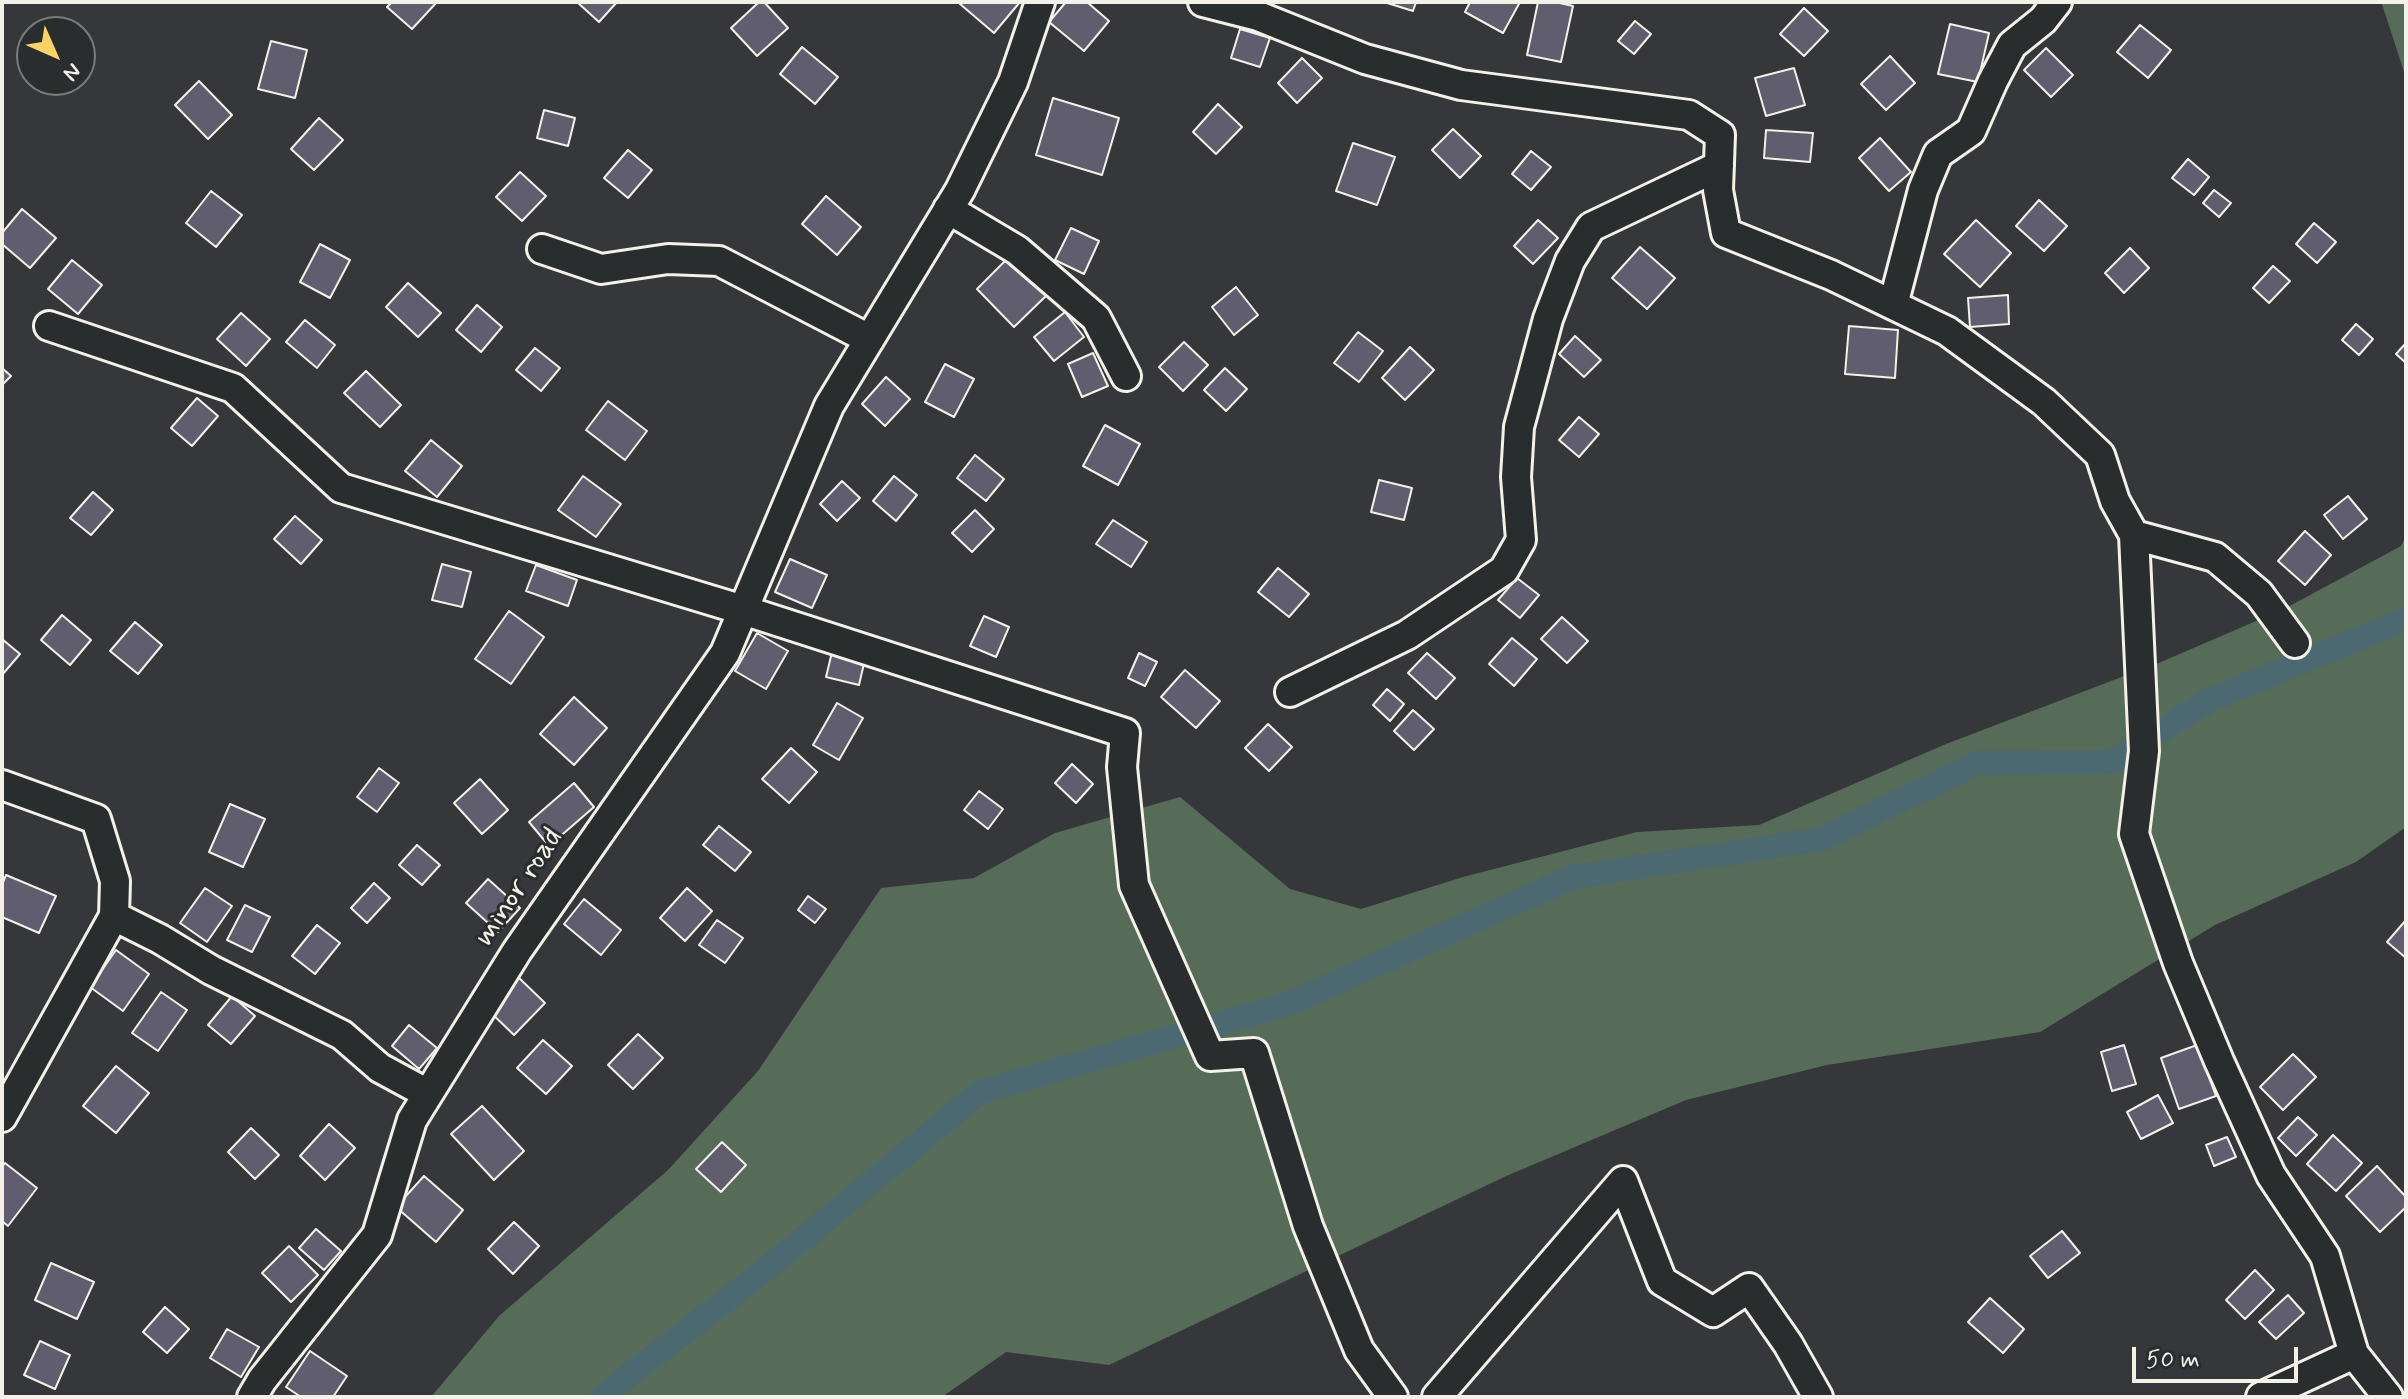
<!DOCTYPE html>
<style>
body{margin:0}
#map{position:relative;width:2408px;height:1399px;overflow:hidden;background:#35373b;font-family:Mynerve,sans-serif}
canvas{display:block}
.frame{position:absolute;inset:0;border:4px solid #f4f1e8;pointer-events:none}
.north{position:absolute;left:16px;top:16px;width:80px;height:80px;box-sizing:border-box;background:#2a2d2e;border:2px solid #7b7b78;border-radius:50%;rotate:135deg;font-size:22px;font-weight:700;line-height:32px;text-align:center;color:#f4f1e8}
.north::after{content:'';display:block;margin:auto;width:28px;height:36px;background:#ffd166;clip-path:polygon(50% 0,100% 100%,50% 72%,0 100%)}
.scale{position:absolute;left:2132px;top:1347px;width:166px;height:36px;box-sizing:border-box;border:4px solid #f4f1e8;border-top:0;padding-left:10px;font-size:24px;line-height:28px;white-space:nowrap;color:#f4f1e8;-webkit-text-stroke:6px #2a2d2e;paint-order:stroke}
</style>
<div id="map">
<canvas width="2408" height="1399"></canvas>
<div class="frame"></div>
<div class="north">N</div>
<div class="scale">50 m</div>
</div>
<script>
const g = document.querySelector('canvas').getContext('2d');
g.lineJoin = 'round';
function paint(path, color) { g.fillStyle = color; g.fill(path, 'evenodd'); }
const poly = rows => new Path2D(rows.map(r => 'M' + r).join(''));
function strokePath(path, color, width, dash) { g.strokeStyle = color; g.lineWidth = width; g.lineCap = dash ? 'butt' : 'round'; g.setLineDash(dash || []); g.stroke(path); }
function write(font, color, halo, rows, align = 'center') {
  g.font = font + ' Mynerve,sans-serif'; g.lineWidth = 6; g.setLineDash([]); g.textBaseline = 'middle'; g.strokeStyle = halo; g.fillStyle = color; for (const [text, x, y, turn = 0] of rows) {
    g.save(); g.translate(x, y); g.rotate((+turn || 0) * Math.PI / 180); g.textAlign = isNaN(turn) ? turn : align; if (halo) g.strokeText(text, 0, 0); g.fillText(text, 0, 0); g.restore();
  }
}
paint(poly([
 [2382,2,2406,2,2406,78,2382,4],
 [2406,536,2406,827,2356,862,2215,925,2040,1032,1827,1065,1686,1100,1504,1177,1109,1365,1006,1352,942,1397,431,1397,499,1316,668,1170,758,1071,881,888,974,878,1055,833,1180,797,1290,889,1361,909,1463,877,1637,832,1759,825,1946,744,2161,662,2284,609,2401,546]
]), '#566c58');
strokePath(poly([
 [601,1397,775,1262,980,1092,1288,1004,1573,877,1822,839,1977,763,2112,762,2210,700,2406,619]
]), '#4c6871', 24);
const building = poly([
 [392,2,437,2,412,29,387,7,392,2],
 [577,2,617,2,599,22,577,2],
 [759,2,764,2,788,28,757,56,731,28,759,2],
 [962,2,1020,2,994,33,960,4,962,2],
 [1066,2,1087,2,1109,21,1084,51,1049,22,1066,2],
 [1384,2,1416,2,1413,11,1384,2],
 [1470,2,1520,2,1503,33,1465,12,1470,2],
 [1538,2,1555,2,1573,6,1561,62,1527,55,1538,2],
 [1804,8,1828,31,1804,56,1780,34,1804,8],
 [1635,21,1651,34,1634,54,1618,41,1635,21],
 [1950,24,1989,33,1978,82,1938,74,1950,24],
 [2140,25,2171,50,2148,78,2117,52,2140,25],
 [1240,29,1270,38,1260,67,1231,58,1240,29],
 [271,41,307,50,295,98,258,89,271,41],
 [802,47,838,77,815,104,780,74,802,47],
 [2046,48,2073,75,2051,97,2024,70,2046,48],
 [1890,56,1915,83,1886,110,1861,84,1890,56],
 [1302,58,1322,78,1297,103,1278,83,1302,58],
 [1794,68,1805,105,1766,116,1755,78,1794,68],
 [199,81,232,115,208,139,175,105,199,81],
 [1053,98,1119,118,1102,175,1036,155,1053,98],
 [1218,104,1242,127,1216,154,1193,132,1218,104],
 [544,110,575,118,568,146,537,138,544,110],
 [319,118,343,140,314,170,291,149,319,118],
 [1453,129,1481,156,1460,178,1432,150,1453,129],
 [1766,130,1813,133,1810,162,1764,158,1766,130],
 [1880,138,1911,172,1889,191,1859,158,1880,138],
 [1353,143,1395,157,1377,205,1336,191,1353,143],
 [628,150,652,170,628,198,604,178,628,150],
 [1531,151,1551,167,1531,190,1512,174,1531,151],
 [2188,159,2209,177,2194,195,2172,178,2188,159],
 [520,172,546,196,522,221,496,197,520,172],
 [2214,190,2231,203,2219,217,2203,203,2214,190],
 [211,191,242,215,216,247,186,223,211,191],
 [826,196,861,227,837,255,802,224,826,196],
 [2039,200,2067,226,2044,251,2016,226,2039,200],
 [22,209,56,238,30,268,2,244,2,233,22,209],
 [1538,220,1558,238,1533,264,1514,246,1538,220],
 [1976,220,2011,253,1980,287,1944,254,1976,220],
 [2314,223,2336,242,2317,263,2296,244,2314,223],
 [1071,228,1099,241,1084,274,1055,260,1071,228],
 [320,244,350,260,330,298,300,282,320,244],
 [1640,247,1675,278,1647,309,1612,278,1640,247],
 [2130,248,2149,268,2124,293,2105,273,2130,248],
 [1012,254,1049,293,1014,327,977,289,1012,254],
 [72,260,102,285,78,314,48,289,72,260],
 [2273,266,2290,281,2269,303,2253,288,2273,266],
 [408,283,441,313,418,337,386,307,408,283],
 [1236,287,1258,315,1234,335,1212,307,1236,287],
 [2008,295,2009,324,1970,327,1968,298,2008,295],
 [477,305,502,327,481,352,456,330,477,305],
 [1065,312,1084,337,1054,361,1034,337,1065,312],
 [241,313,270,339,246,366,217,339,241,313],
 [305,320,335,345,317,368,286,342,305,320],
 [2356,324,2373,339,2359,355,2342,340,2356,324],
 [1849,326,1898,330,1895,378,1845,374,1849,326],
 [1358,332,1383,351,1359,382,1334,363,1358,332],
 [1575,336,1601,360,1584,377,1559,354,1575,336],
 [1184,342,1208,365,1183,391,1159,367,1184,342],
 [2406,343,2406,363,2396,354,2406,343],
 [1410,347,1434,370,1405,400,1382,378,1410,347],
 [535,348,560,368,541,391,516,370,535,348],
 [1093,353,1108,386,1082,397,1068,364,1093,353],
 [945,364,974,379,954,417,925,402,945,364],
 [2,368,11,376,2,385,2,368],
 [1225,368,1247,389,1226,411,1204,390,1225,368],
 [366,371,401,405,380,427,344,393,366,371],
 [886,377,910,399,885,426,862,404,886,377],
 [197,398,218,416,192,446,171,428,197,398],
 [608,401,647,431,625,460,586,430,608,401],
 [1579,417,1599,434,1579,457,1559,440,1579,417],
 [1105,425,1140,444,1118,485,1083,466,1105,425],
 [431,440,462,466,437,497,405,471,431,440],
 [975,455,1004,479,986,501,957,478,975,455],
 [583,476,621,504,596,537,558,510,583,476],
 [894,476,917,495,896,521,873,501,894,476],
 [1379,480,1412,488,1404,520,1371,512,1379,480],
 [842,481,860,498,837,521,820,504,842,481],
 [93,492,113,510,91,535,70,518,93,492],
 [2348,496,2367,519,2343,539,2324,515,2348,496],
 [975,510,994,529,972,552,952,533,975,510],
 [295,516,322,540,301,564,274,539,295,516],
 [1113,520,1147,542,1131,567,1096,544,1113,520],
 [2305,531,2331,555,2305,585,2278,561,2305,531],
 [790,559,827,575,812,608,775,592,790,559],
 [442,564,471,572,462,607,432,600,442,564],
 [536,565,577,580,568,606,526,591,536,565],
 [1278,568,1309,594,1289,617,1258,592,1278,568],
 [1517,578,1539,595,1520,618,1498,600,1517,578],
 [509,611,544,637,511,684,475,659,509,611],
 [62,615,91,640,70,665,41,640,62,615],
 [984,616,1009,627,996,657,970,646,984,616],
 [1562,617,1588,641,1567,663,1541,639,1562,617],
 [135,622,162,645,138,674,110,651,135,622],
 [757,633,788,651,766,689,735,671,757,633],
 [1512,638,1537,659,1514,686,1489,664,1512,638],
 [2,639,20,654,2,675,2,639],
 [832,652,865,659,859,685,826,677,832,652],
 [1139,653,1157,662,1145,686,1128,678,1139,653],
 [1427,653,1455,678,1436,699,1408,673,1427,653],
 [1185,670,1220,701,1196,728,1161,697,1185,670],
 [1387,689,1404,704,1390,721,1373,705,1387,689],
 [574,697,607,728,574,765,540,734,574,697],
 [837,703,863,718,839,760,813,745,837,703],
 [1413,710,1434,729,1414,750,1394,731,1413,710],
 [1268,724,1292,747,1269,771,1245,748,1268,724],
 [791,748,817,772,789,803,762,779,791,748],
 [1072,764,1093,784,1076,803,1055,783,1072,764],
 [379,768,399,783,377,812,357,797,379,768],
 [480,779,508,810,482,834,454,803,480,779],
 [574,783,594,807,549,846,529,822,574,783],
 [979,791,1003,809,988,829,964,810,979,791],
 [230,804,265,819,243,867,209,852,230,804],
 [719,826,751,852,735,871,703,845,719,826],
 [417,845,440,865,422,885,399,865,417,845],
 [6,875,56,896,39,933,2,917,2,885,6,875],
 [488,879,520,908,498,932,466,903,488,879],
 [374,883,390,898,367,923,351,908,374,883],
 [205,888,232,906,207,942,180,923,205,888],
 [687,888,712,911,685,941,660,918,687,888],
 [808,896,826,909,815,923,798,910,808,896],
 [584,899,621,930,601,955,564,924,584,899],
 [245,905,270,917,252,952,227,940,245,905],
 [717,920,743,938,725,963,699,945,717,920],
 [2406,920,2406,958,2387,942,2406,920],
 [317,925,340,943,315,974,292,956,317,925],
 [116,950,149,974,123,1011,90,987,116,950],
 [517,976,545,1003,514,1035,486,1008,517,976],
 [161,992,187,1010,158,1051,132,1033,161,992],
 [232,996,255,1016,231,1044,208,1025,232,996],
 [409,1025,437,1048,419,1069,392,1046,409,1025],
 [638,1034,663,1058,633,1089,608,1065,638,1034],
 [543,1040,572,1066,546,1094,517,1068,543,1040],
 [2124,1045,2136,1084,2112,1091,2101,1052,2124,1045],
 [2197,1045,2216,1096,2179,1109,2161,1058,2197,1045],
 [2293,1054,2316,1077,2283,1110,2260,1087,2293,1054],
 [116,1066,149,1093,116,1133,83,1106,116,1066],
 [2158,1095,2173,1123,2141,1139,2127,1112,2158,1095],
 [482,1106,524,1151,494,1180,451,1134,482,1106],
 [2298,1117,2317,1135,2296,1156,2278,1138,2298,1117],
 [329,1124,355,1148,325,1180,300,1156,329,1124],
 [251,1128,279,1155,255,1179,228,1152,251,1128],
 [2333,1135,2362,1163,2336,1191,2307,1164,2333,1135],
 [2227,1137,2236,1157,2214,1166,2206,1145,2227,1137],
 [722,1142,746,1165,721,1192,696,1169,722,1142],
 [5,1163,37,1188,8,1226,2,1221,2,1167,5,1163],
 [2377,1166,2406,1197,2406,1207,2380,1232,2346,1196,2377,1166],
 [424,1176,463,1210,436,1242,396,1207,424,1176],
 [514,1222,539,1246,513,1274,488,1249,514,1222],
 [316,1229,341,1251,324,1270,299,1248,316,1229],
 [2062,1231,2080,1253,2048,1278,2030,1256,2062,1231],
 [289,1246,318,1275,291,1302,262,1273,289,1246],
 [51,1263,94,1282,77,1319,35,1300,51,1263],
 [2255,1270,2274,1290,2245,1319,2226,1300,2255,1270],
 [2288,1295,2304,1313,2276,1339,2259,1322,2288,1295],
 [1990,1298,2024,1329,2003,1353,1968,1322,1990,1298],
 [165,1307,189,1329,167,1353,143,1332,165,1307],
 [227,1329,259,1347,241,1377,210,1358,227,1329],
 [40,1341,70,1355,55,1389,24,1375,40,1341],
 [310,1351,347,1376,333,1397,301,1397,286,1387,310,1351]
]);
paint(building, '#605d6e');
strokePath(building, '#f4f1e8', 2);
const minor = poly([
 [1203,2,1258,16,1365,59,1461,85,1689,115,1720,135,1718,190,1726,233,1831,275,1947,331,2044,402,2100,455,2115,501,2134,535,2144,751,2134,834,2178,963,2219,1061,2271,1175,2325,1256,2354,1354,2388,1397],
 [948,209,1017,250,1096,318,1126,376],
 [542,249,601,269,668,259,719,261,869,339],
 [1893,305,1923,190,1938,154,1971,131,1993,81,2012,45,2043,20,2057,2],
 [49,326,233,388,341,488,743,610,1125,733,1122,767,1134,885,1210,1056,1254,1053,1308,1226,1359,1350,1393,1397],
 [2134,535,2215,557,2259,594,2295,643],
 [1290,692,1407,635,1504,570,1521,540,1516,477,1519,427,1548,319,1570,261,1591,227,1719,166],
 [2,785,96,819,115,881,114,916,160,939,211,970,342,1035,380,1068,428,1094],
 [2,1117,114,916],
 [252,1397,262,1380,377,1235,412,1120,517,951,725,653,829,406,960,190,1013,82,1040,2],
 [1437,1397,1623,1181,1662,1281,1713,1312,1749,1288,1788,1344,1818,1397],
 [2261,1397,2354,1354]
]);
strokePath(minor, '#f4f1e8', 34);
strokePath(minor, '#2a2d2e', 28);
write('30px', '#f4f1e8', '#2a2d2e', [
 ["minor road",520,888,-56]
]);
</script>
